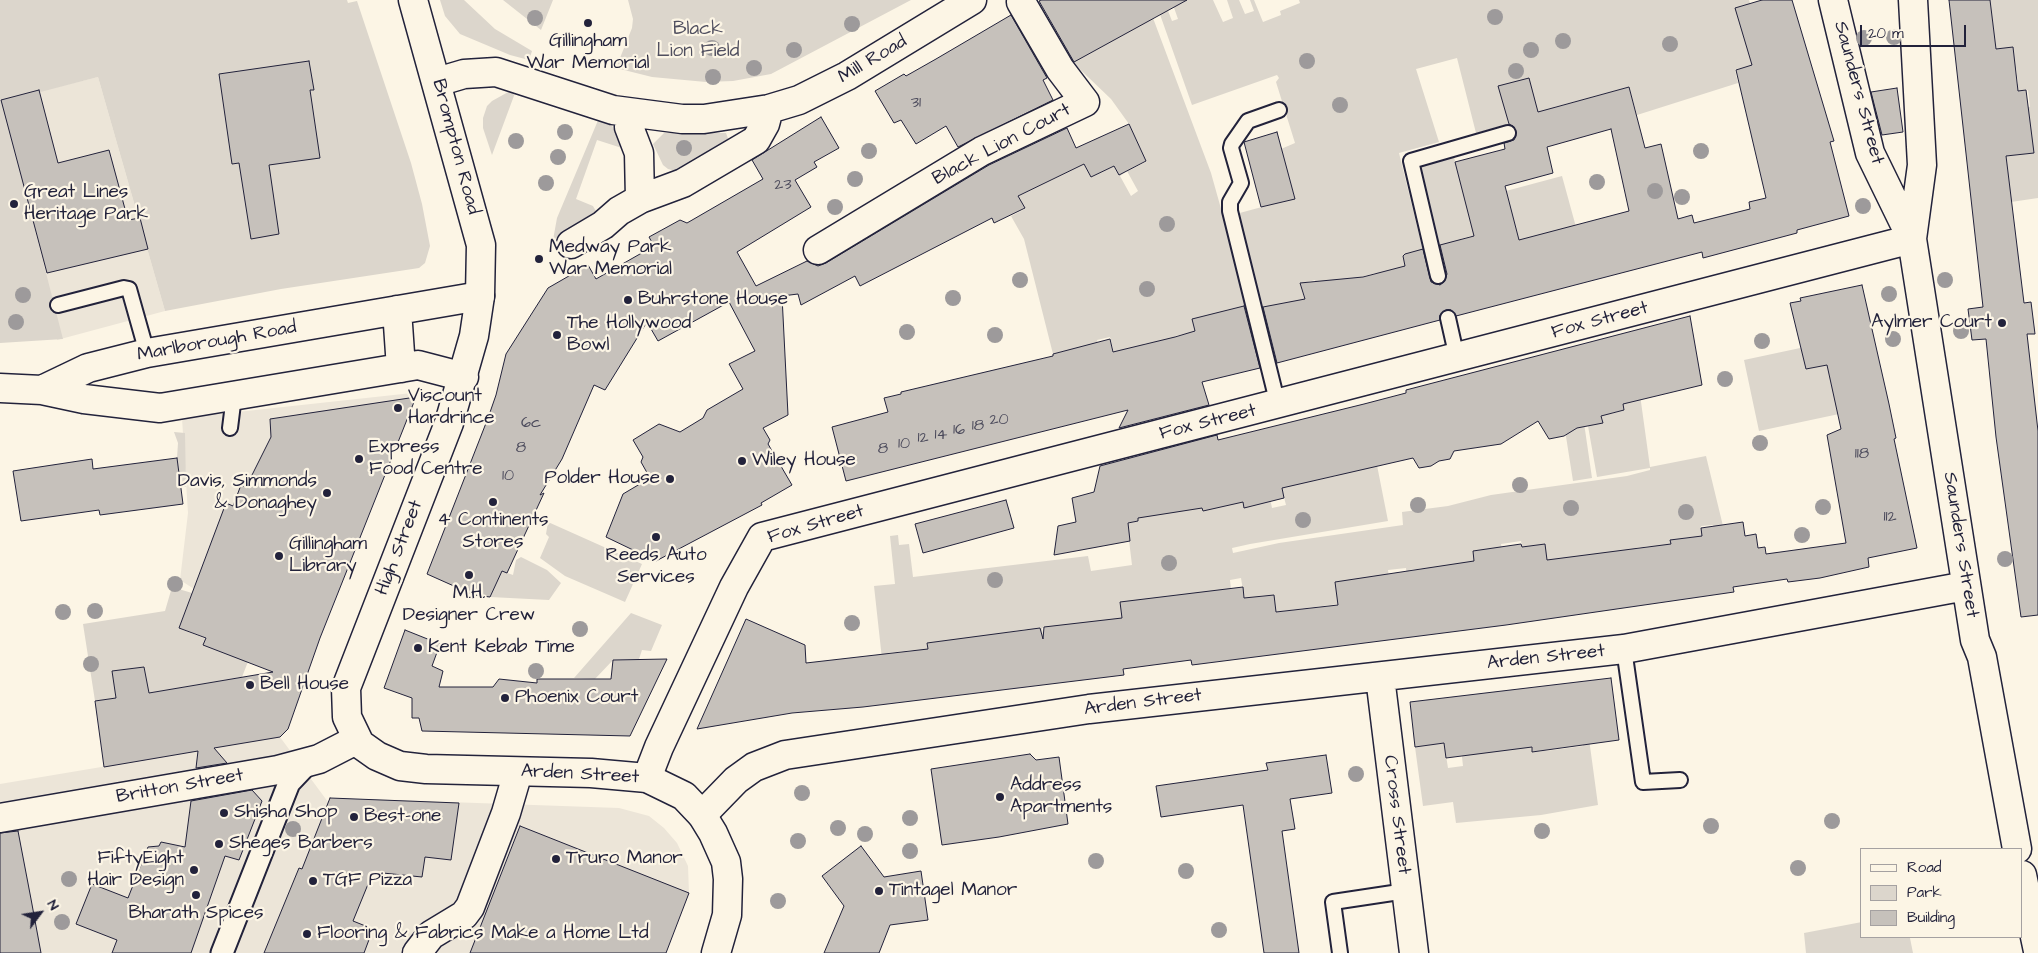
<!DOCTYPE html>
<style>
body{margin:0}
#map{position:relative;width:2038px;height:953px;overflow:hidden;background:#fcf5e5;font-family:"Architects Daughter",sans-serif}
canvas{display:block}
.legend{position:absolute;left:1860px;top:848px;width:162px;height:90px;box-sizing:border-box;background:#fcf5e5;border:1px solid #a5a1a1;margin:0;padding:6px 9px;list-style:none;font-size:15px;color:#22223b}
.legend li{display:flex;align-items:center;gap:10px;height:25px}
.legend b{width:25px;border:1px solid #a5a1a1}
.north{position:absolute;left:15px;top:888px;width:50px;height:50px;-webkit-text-stroke:4px #fcf5e5;paint-order:stroke;rotate:59deg;font-size:14px;font-weight:700;line-height:20px;text-align:center;color:#22223b}
.north::after{content:'';display:block;margin:auto;width:18px;height:22px;background:#22223b;clip-path:polygon(50% 0,100% 100%,50% 72%,0 100%)}
.scale{position:absolute;left:1860px;top:25px;width:106px;height:22px;box-sizing:border-box;border:2px solid #22223b;border-top:0;padding-left:6px;font-size:15px;line-height:18px;white-space:nowrap;color:#22223b;-webkit-text-stroke:4px #fcf5e5;paint-order:stroke}
</style>
<div id="map">
<canvas width="2038" height="953"></canvas>
<ul class="legend">
<li><b style="height:6px;background:#fcf5e5"></b>Road</li>
<li><b style="height:14px;background:#dcd6cc"></b>Park</li>
<li><b style="height:14px;background:#c6c1bb"></b>Building</li>
</ul>
<div class="north">N</div>
<div class="scale">20 m</div>
</div>
<script>
const g = document.querySelector('canvas').getContext('2d');
g.lineJoin = 'round';
function paint(path, color) { g.fillStyle = color; g.fill(path, 'evenodd'); }
const poly = rows => new Path2D(rows.map(r => 'M' + r).join(''));
function strokePath(path, color, width, dash) { g.strokeStyle = color; g.lineWidth = width; g.lineCap = dash ? 'butt' : 'round'; g.setLineDash(dash || []); g.stroke(path); }
function write(font, color, halo, rows, align = 'center') {
  g.font = font + ' "Architects Daughter",sans-serif'; g.lineWidth = 4.5; g.setLineDash([]); g.textBaseline = 'middle'; g.strokeStyle = halo; g.fillStyle = color; for (const [text, x, y, turn = 0] of rows) {
    g.save(); g.translate(x, y); g.rotate((+turn || 0) * Math.PI / 180); g.textAlign = isNaN(turn) ? turn : align; if (halo) g.strokeText(text, 0, 0); g.fillText(text, 0, 0); g.restore();
  }
}
paint(poly([
 [98,77,165,311,57,340,0,124,0,101],
 [412,393,408,414,320,638,202,594,180,580,188,513,182,418],
 [280,737,328,802,335,798,619,808,649,816,664,828,677,843,688,866,689,893,666,953,0,953,0,784]
]), '#ece5d8');
paint(poly([
 [0,0,347,0,348,3,357,1,411,163,422,204,430,246,425,263,419,268,281,289,165,311,98,77,2,102,63,339,0,343],
 [440,0,464,0,495,29,532,51,529,60,510,55,460,34,445,16],
 [503,0,553,0,541,30],
 [628,0,911,0,771,74,733,81,706,82,652,77,616,68,632,28,633,19],
 [1179,0,1213,0,1223,22,1233,18,1227,0,1239,0,1245,14,1254,11,1250,0,1254,0,1263,22,1281,15,1280,11,1300,3,1299,0,1749,0,1767,61,1735,70,1738,83,1637,115,1629,87,1555,107,1543,133,1537,109,1507,117,1508,124,1476,133,1457,58,1416,69,1439,142,1399,153,1430,279,1427,280,1405,255,1410,284,1382,291,1376,273,1361,277,1365,295,1322,306,1315,280,1300,284,1304,297,1308,296,1312,309,1290,302,1279,304,1269,306,1272,319,1263,321,1236,214,1295,198,1281,149,1295,143,1276,82,1279,78,1277,75,1192,105,1157,6,1165,3,1172,21,1178,19,1172,2],
 [1990,0,2038,0,2038,198,2011,202,2006,156,2033,153,2001,110,2030,107,2028,90,1999,93,1998,86,2018,84,2016,68,1997,70,2014,61,2013,48,1996,49],
 [1153,18,1211,173,1248,305,1227,310,1232,330,1226,331,1221,312,1192,319,1197,339,1190,333,1175,336,1179,353,1159,359,1155,342,1144,344,1118,369,1110,337,1097,340,1099,348,1072,382,1064,351,1053,354,1024,239,1011,216,1025,209,1018,196,1084,164,1091,177,1123,162,1127,171,1146,162,1129,124,1111,99,1066,56],
 [1127,171,1138,191,1131,196,1120,176],
 [510,91,515,93,492,155,483,128,483,118,487,106,492,101],
 [599,118,611,124,625,149,597,140,576,199,593,206,598,215,553,240,557,218],
 [664,133,726,133,730,144,676,171,668,169,663,165,653,144],
 [1454,157,1463,191,1487,186,1476,252,1471,236,1461,239,1465,251,1448,244,1437,247,1420,169,1422,165],
 [1562,176,1576,227,1519,240,1506,191],
 [1833,341,1806,369,1827,365,1839,414,1759,431,1744,360],
 [1637,373,1650,467,1706,456,1723,526,1714,528,1713,525,1701,526,1703,540,1691,537,1671,540,1673,560,1654,563,1651,546,1636,548,1638,564,1547,561,1545,544,1522,547,1521,541,1501,544,1507,582,1492,548,1473,551,1478,587,1427,568,1409,570,1412,588,1408,589,1406,568,1388,570,1389,578,1338,604,1276,612,1274,595,1259,596,1247,616,1241,578,1230,580,1234,617,1179,595,1164,597,1123,625,1042,628,1044,644,1030,646,1027,629,1002,633,1004,649,953,655,951,640,927,643,929,658,915,663,913,650,888,653,889,666,883,668,874,586,895,584,890,536,898,535,899,545,909,544,913,577,1088,556,1091,571,1132,565,1127,524,1138,521,1136,508,1198,487,1203,510,1213,508,1264,470,1272,508,1286,505,1280,482,1307,459,1313,481,1336,476,1331,452,1373,445,1388,521,1250,544,1232,548,1233,553,1279,543,1403,525,1402,512,1448,506,1491,495,1627,476,1650,470,1650,468,1597,477,1588,426,1603,422,1594,382,1610,414,1624,410,1622,400],
 [1559,392,1582,409,1592,478,1573,481],
 [174,432,185,433,186,487,181,487,177,458,178,443],
 [548,522,642,564,625,602,565,576,540,558,549,537,546,534],
 [521,557,547,570,561,583,549,600,490,597,502,571,513,575,516,560],
 [172,587,192,593,179,628,206,639,204,645,232,656,251,654,242,677,149,693,144,667,112,671,116,698,95,701,83,624,165,611],
 [631,613,662,625,651,651,642,650,639,659,613,660,595,679,574,678],
 [1587,724,1598,805,1541,815,1456,823,1453,802,1423,806,1415,747,1444,743,1448,768,1463,766,1460,739,1529,730,1532,752,1554,750,1583,746,1580,725],
 [1862,922,1862,937,1916,937,1910,938,1913,953,1806,953,1804,933]
]), '#dcd6cc');
const building = poly([
 [1041,0,1187,0,1074,62,1039,1,1041,0],
 [1762,0,1792,0,1834,141,1830,142,1849,216,1797,230,1797,233,1703,258,1702,252,1456,316,1451,310,1446,310,1440,315,1440,320,1277,363,1263,307,1305,299,1300,283,1363,277,1405,266,1403,256,1405,254,1423,249,1431,282,1440,285,1444,282,1447,274,1440,245,1474,236,1455,162,1505,149,1504,143,1514,140,1516,136,1514,127,1509,124,1498,86,1529,78,1538,112,1629,87,1645,148,1661,144,1678,219,1692,215,1694,223,1750,209,1749,202,1766,198,1736,70,1752,65,1735,8,1762,0],
 [1611,129,1629,211,1519,240,1505,186,1553,173,1547,147,1611,129],
 [1949,0,1990,0,1996,49,2013,47,2018,91,2026,90,2034,153,2006,156,2024,303,2031,302,2035,334,2027,334,2038,431,2038,615,2021,617,1996,437,1986,339,1972,340,1968,309,1983,307,1949,0],
 [1011,15,1047,78,1043,80,1053,100,958,147,946,126,916,144,901,120,894,123,875,91,904,74,906,76,936,59,1011,15],
 [309,61,314,90,310,90,320,158,269,165,279,234,251,239,239,163,232,164,219,74,309,61],
 [1897,88,1903,132,1882,135,1871,92,1897,88],
 [39,90,58,163,109,150,128,220,140,218,148,249,47,273,1,100,39,90],
 [821,117,839,148,814,162,817,167,795,180,811,207,737,252,756,286,807,261,818,266,826,263,989,165,1067,128,1076,148,1129,124,1146,161,1119,175,1114,166,1091,177,1084,164,1018,196,1025,208,994,223,992,218,860,286,855,276,801,305,798,294,782,296,788,415,763,428,770,440,768,444,792,485,761,503,762,505,656,561,606,537,623,494,650,478,641,462,643,457,633,440,659,424,680,432,703,418,707,410,743,389,729,364,755,351,729,302,658,341,647,322,605,390,594,385,562,459,540,495,544,493,507,573,502,571,490,597,474,595,427,574,488,418,496,395,506,354,548,288,588,265,596,279,654,246,649,237,680,220,687,223,763,179,752,160,821,117],
 [1277,132,1295,199,1261,207,1244,142,1277,132],
 [1862,285,1889,404,1896,438,1894,439,1917,548,1868,558,1869,567,1820,578,1788,582,1787,579,1733,587,1734,592,1506,625,1192,665,1191,660,1123,669,1124,675,863,707,792,713,697,729,746,619,805,645,806,663,928,649,927,643,1040,628,1043,639,1044,627,1122,618,1120,602,1243,587,1244,598,1274,595,1276,612,1338,605,1335,582,1474,561,1473,551,1521,544,1522,547,1545,544,1547,560,1671,544,1670,540,1702,536,1701,528,1743,522,1745,536,1756,534,1758,548,1765,547,1766,554,1846,543,1827,435,1841,429,1827,365,1806,369,1790,303,1801,301,1800,298,1862,285],
 [1244,306,1260,368,1202,382,1209,405,1119,428,1128,410,846,481,832,427,888,412,884,398,901,394,901,392,1053,356,1053,354,1110,339,1113,352,1175,337,1195,331,1192,319,1244,306],
 [1690,316,1702,385,1623,404,1624,410,1601,416,1603,423,1577,428,1564,436,1549,439,1538,421,1501,444,1454,451,1450,459,1439,461,1431,466,1419,468,1413,458,1282,488,1284,498,1244,508,1243,502,1203,511,1202,508,1138,518,1138,521,1128,523,1130,541,1054,555,1058,526,1076,522,1072,498,1094,492,1100,466,1217,435,1218,440,1364,404,1406,393,1406,390,1690,316],
 [416,397,320,638,288,729,280,737,214,748,227,763,196,768,198,751,104,767,95,701,116,698,112,671,144,667,149,693,273,672,203,645,206,638,179,628,226,503,233,506,241,485,246,487,271,437,270,419,416,397],
 [177,458,183,504,100,515,99,510,21,521,13,471,92,459,93,469,177,458],
 [1006,500,1014,528,923,553,915,524,1006,500],
 [405,630,440,644,432,666,443,671,439,687,493,687,499,679,537,683,537,679,611,679,613,660,667,659,630,736,422,731,419,718,412,718,412,698,384,688,405,630],
 [1611,678,1619,740,1532,752,1532,747,1446,758,1444,743,1415,747,1410,702,1611,678],
 [1030,754,1036,760,1059,757,1068,824,999,837,942,845,931,769,1030,754],
 [1326,755,1332,793,1290,799,1295,829,1282,831,1299,953,1264,953,1243,805,1161,817,1156,786,1268,770,1266,763,1326,755],
 [252,790,262,801,239,860,225,856,191,953,112,953,117,940,76,924,92,884,128,898,148,847,159,846,161,842,185,847,191,801,252,790],
 [330,798,459,803,451,860,425,857,422,877,373,872,353,921,373,929,364,953,264,953,299,868,302,869,330,798],
 [520,826,689,893,666,953,470,953,520,826],
 [18,831,31,899,41,953,0,953,0,833,18,831],
 [861,846,884,877,921,871,928,920,890,925,879,953,824,953,844,906,822,876,861,846]
]);
paint(building, '#c6c1bb');
strokePath(building, '#22223b', 1);
const service = poly([
 [1438,276,1411,161,1508,133],
 [58,305,124,288,129,289,147,353],
 [1448,318,1457,358],
 [1278,405,1230,211,1230,202,1241,183,1231,148,1232,144,1248,121,1279,110],
 [230,428,234,396],
 [1624,649,1643,782,1680,780],
 [1340,953,1333,902,1406,891]
]);
const pedestrian = poly([
 [222,953,289,783,308,763]
]);
const minor = poly([
 [1833,0,1870,153,1912,239],
 [1913,0,1922,165,1912,239,1975,640,1982,657,2017,849],
 [437,82,464,74,496,72,613,110,682,119,704,119,769,109,799,100,847,76,972,0],
 [633,113,629,127,639,153,640,199],
 [571,244,603,225,619,211,640,199,683,183,756,140,765,124,769,109],
 [818,250,982,151,1085,102,1060,69,1021,2],
 [397,310,401,368],
 [0,388,42,390,84,399,160,408,418,365,464,377],
 [42,390,88,368,147,353,480,296],
 [1380,677,1414,953],
 [647,778,659,747,734,587,762,537,1912,239],
 [702,815,736,780,754,767,785,755,1089,709,1624,649,1966,586],
 [0,818,278,770,319,759,356,740],
 [2022,875,2038,951],
 [417,953,431,935,464,915,470,907,506,813,518,772]
]);
const primary = poly([
 [413,0,481,245,480,296,474,336,449,423,346,688,347,717,360,744,377,756,400,766,426,769,591,773,647,778,684,796,702,815,713,833,726,862,728,879,727,915,716,953]
]);
strokePath(service, '#22223b', 18);
strokePath(pedestrian, '#22223b', 25);
strokePath(minor, '#22223b', 31);
strokePath(primary, '#22223b', 31);
strokePath(service, '#fcf5e5', 14);
strokePath(pedestrian, '#fcf5e5', 21);
strokePath(minor, '#fcf5e5', 28);
strokePath(primary, '#fcf5e5', 28);
g.fillStyle = '#9d9a9b';
for (const [x, y] of [
 [1495,17],
 [535,18],
 [852,24],
 [1894,37],
 [1864,38],
 [1563,41],
 [1670,44],
 [712,48],
 [794,50],
 [1531,50],
 [1307,61],
 [754,68],
 [1516,71],
 [713,77],
 [1340,105],
 [565,132],
 [516,141],
 [684,148],
 [869,151],
 [1701,151],
 [558,157],
 [855,179],
 [1597,182],
 [546,183],
 [1655,191],
 [1682,197],
 [1863,206],
 [835,207],
 [1167,224],
 [1020,280],
 [1945,280],
 [1147,289],
 [1889,294],
 [23,295],
 [953,298],
 [16,322],
 [1961,331],
 [907,332],
 [995,335],
 [1893,339],
 [1762,341],
 [1725,379],
 [1760,443],
 [1520,485],
 [1418,505],
 [1823,507],
 [1571,508],
 [1686,512],
 [1303,520],
 [1802,535],
 [2005,559],
 [1169,563],
 [995,580],
 [175,584],
 [95,611],
 [63,612],
 [852,623],
 [580,629],
 [91,664],
 [536,671],
 [1356,774],
 [802,793],
 [910,818],
 [1832,821],
 [1711,826],
 [838,828],
 [293,829],
 [1542,831],
 [865,834],
 [798,841],
 [910,851],
 [1096,861],
 [1798,868],
 [1186,871],
 [69,879],
 [778,901],
 [62,922],
 [1219,930]
]) { g.beginPath(); g.arc(x, y, 8, 0, 2 * Math.PI); g.fill(); }
for (const [x, y, r, color] of [
 [588,23,5,"#22223b"],
 [14,204,5,"#22223b"],
 [539,259,5,"#22223b"],
 [628,300,5,"#22223b"],
 [2002,323,5,"#22223b"],
 [557,335,5,"#22223b"],
 [398,408,5,"#22223b"],
 [359,459,5,"#22223b"],
 [742,461,5,"#22223b"],
 [670,479,5,"#22223b"],
 [327,493,5,"#22223b"],
 [493,502,5,"#22223b"],
 [656,537,5,"#22223b"],
 [279,556,5,"#22223b"],
 [469,575,5,"#22223b"],
 [418,648,5,"#22223b"],
 [250,685,5,"#22223b"],
 [505,698,5,"#22223b"],
 [1000,797,5,"#22223b"],
 [224,813,5,"#22223b"],
 [354,817,5,"#22223b"],
 [219,844,5,"#22223b"],
 [556,859,5,"#22223b"],
 [194,870,5,"#22223b"],
 [313,881,5,"#22223b"],
 [879,891,5,"#22223b"],
 [196,895,5,"#22223b"],
 [307,934,5,"#22223b"]
]) { const dot = new Path2D(); dot.arc(x, y, r, 0, 2 * Math.PI); g.fillStyle = color; g.fill(dot); strokePath(dot, '#fcf5e5', 2); }
write('16px', '#4b4a5b', null, [
 ["31",916,104],
 ["23",783,186],
 ["20",999,421],
 ["6c",531,424],
 ["18",978,427],
 ["16",959,431],
 ["14",941,436],
 ["12",923,439],
 ["10",904,445],
 ["8",521,449],
 ["8",883,450],
 ["118",1862,455],
 ["10",508,477],
 ["112",1890,518]
]);
write('19px', '#504f5f', '#fcf5e5', [
 ["Black",698,30],
 ["Lion Field",698,52]
]);
write('19px', '#22223b', '#fcf5e5', [
 ["Gillingham",588,42,"center"],
 ["War Memorial",588,64,"center"],
 ["Great Lines",24,193],
 ["Heritage Park",24,215],
 ["Medway Park",549,248],
 ["War Memorial",549,270],
 ["Buhrstone House",638,300],
 ["Aylmer Court",1992,323,"right"],
 ["The Hollywood",567,324],
 ["Bowl",567,346],
 ["Viscount",408,397],
 ["Hardrince",408,419],
 ["Express",369,448],
 ["Food Centre",369,470],
 ["Wiley House",752,461],
 ["Polder House",660,479,"right"],
 ["Davis, Simmonds",317,482,"right"],
 ["& Donaghey",317,504,"right"],
 ["4 Continents",493,521,"center"],
 ["Stores",493,543,"center"],
 ["Gillingham",289,545],
 ["Library",289,567],
 ["Reeds Auto",656,556,"center"],
 ["Services",656,578,"center"],
 ["M.H.",469,594,"center"],
 ["Designer Crew",469,616,"center"],
 ["Kent Kebab Time",428,648],
 ["Bell House",260,685],
 ["Phoenix Court",515,698],
 ["Address",1010,786],
 ["Apartments",1010,808],
 ["Shisha Shop",234,813],
 ["Best-one",364,817],
 ["Sheges Barbers",229,844],
 ["FiftyEight",184,859,"right"],
 ["Hair Design",184,881,"right"],
 ["Truro Manor",566,859],
 ["TGF Pizza",323,881],
 ["Tintagel Manor",889,891],
 ["Bharath Spices",196,914,"center"],
 ["Flooring & Fabrics Make a Home Ltd",317,934]
], 'left');
write('19px', '#22223b', '#fcf5e5', [
 ["Mill Road",873,60,-31],
 ["Saunders Street",1858,93,75],
 ["Black Lion Court",1002,145,-28],
 ["Brompton Road",455,147,75],
 ["Fox Street",1600,321,-15],
 ["Marlborough Road",217,342,-10],
 ["Fox Street",1208,423,-14],
 ["Fox Street",816,525,-16],
 ["Saunders Street",1960,545,81],
 ["High Street",400,548,-69],
 ["Arden Street",1546,658,-6],
 ["Arden Street",1143,703,-7],
 ["Arden Street",580,775,3],
 ["Britton Street",180,787,-10],
 ["Cross Street",1396,815,83]
]);
</script>
